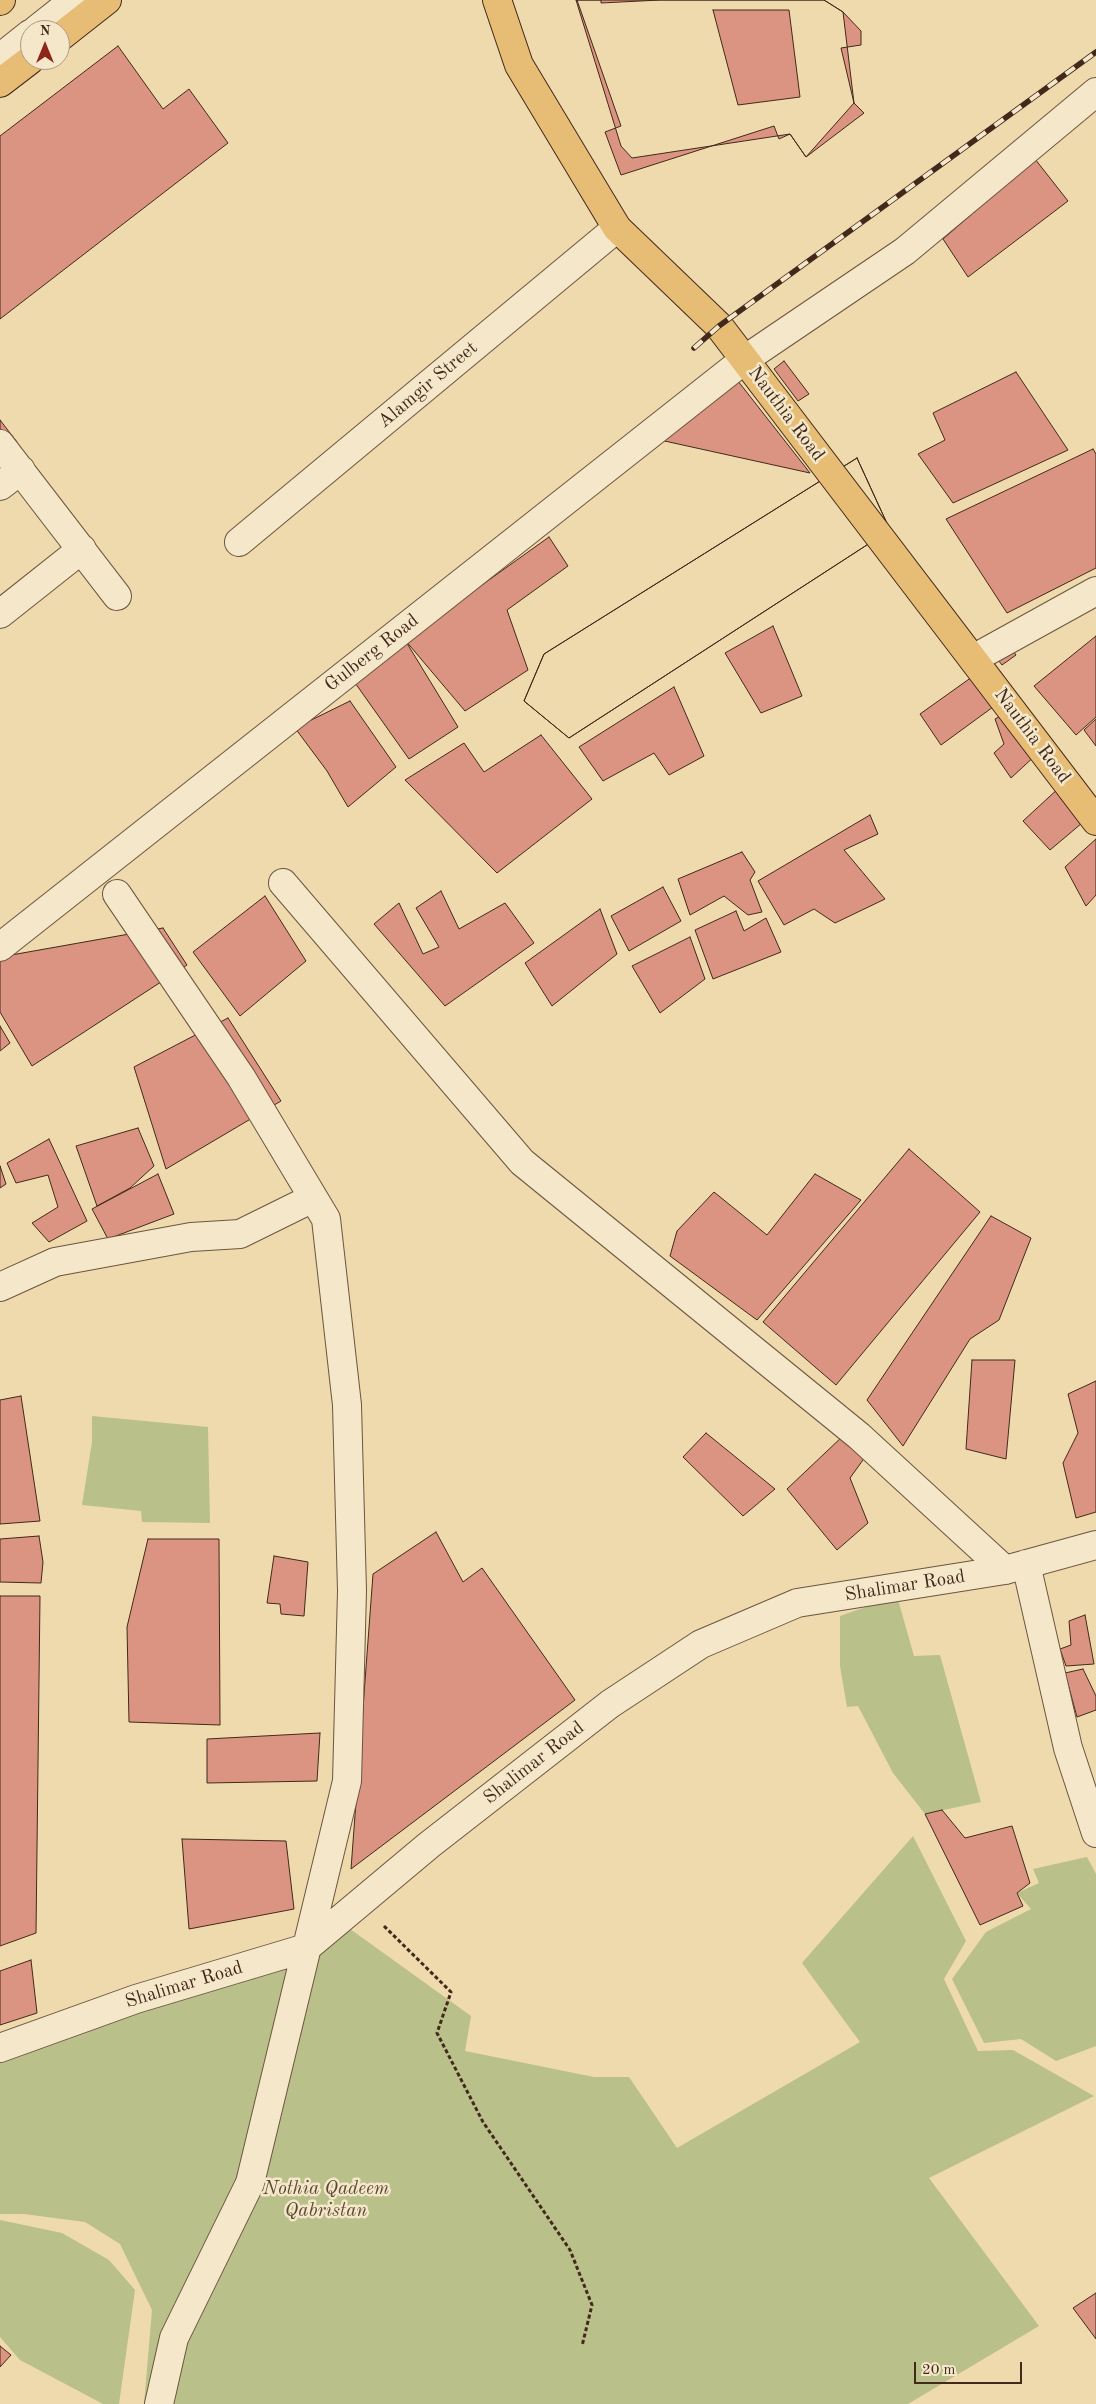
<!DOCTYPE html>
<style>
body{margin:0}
#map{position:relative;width:1096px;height:2404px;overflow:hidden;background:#eedaad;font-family:"Old Standard TT",serif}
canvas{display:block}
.north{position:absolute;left:20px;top:20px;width:50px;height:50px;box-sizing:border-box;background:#f4e7ca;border:1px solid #ad9b84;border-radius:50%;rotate:0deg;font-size:14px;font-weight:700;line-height:20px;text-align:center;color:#42291b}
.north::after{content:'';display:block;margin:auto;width:18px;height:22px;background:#8f2418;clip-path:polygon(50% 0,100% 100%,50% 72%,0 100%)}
.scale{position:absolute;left:914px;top:2362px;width:108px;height:22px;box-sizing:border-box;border:2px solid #42291b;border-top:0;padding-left:6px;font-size:15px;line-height:18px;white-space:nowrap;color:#42291b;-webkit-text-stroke:4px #f4e7ca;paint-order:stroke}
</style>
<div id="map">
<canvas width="1096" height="2404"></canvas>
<div class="north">N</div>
<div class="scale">20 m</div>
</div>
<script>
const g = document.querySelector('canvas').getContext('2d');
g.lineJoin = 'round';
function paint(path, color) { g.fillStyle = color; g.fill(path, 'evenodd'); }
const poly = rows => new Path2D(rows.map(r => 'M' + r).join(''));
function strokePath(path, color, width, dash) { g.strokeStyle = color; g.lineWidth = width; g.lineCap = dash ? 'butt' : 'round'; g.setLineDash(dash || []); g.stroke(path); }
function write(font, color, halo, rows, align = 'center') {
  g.font = font + ' "Old Standard TT",serif'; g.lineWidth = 5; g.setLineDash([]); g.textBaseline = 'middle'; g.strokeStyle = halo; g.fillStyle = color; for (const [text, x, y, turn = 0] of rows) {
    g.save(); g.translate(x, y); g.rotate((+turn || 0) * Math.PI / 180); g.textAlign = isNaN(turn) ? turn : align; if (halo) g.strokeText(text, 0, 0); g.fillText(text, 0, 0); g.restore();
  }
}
paint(poly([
 [92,1416,208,1427,210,1523,142,1522,141,1511,82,1505,92,1442],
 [897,1596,914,1656,940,1655,981,1802,925,1814,893,1773,858,1706,847,1707,840,1666,840,1616],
 [913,1836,966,1941,944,1979,978,2051,1013,2050,1094,2096,929,2178,1039,2326,908,2404,144,2404,152,2310,120,2244,85,2222,24,2214,0,2214,0,2049,339,1921,471,2016,465,2051,594,2077,629,2077,677,2148,860,2042,802,1963],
 [1087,1857,1096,1874,1096,2046,1056,2061,1021,2039,984,2043,952,1979,986,1932,1031,1909,1017,1893,1039,1883,1033,1869],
 [0,2220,62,2233,109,2260,135,2290,119,2404,103,2404,20,2360,0,2337]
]), '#b9c08a');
const building = poly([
 [576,0,824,0,843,12,854,103,806,157,790,134,632,158,621,146,576,0],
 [577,0,601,0,601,3,660,0,824,0,843,12,861,31,861,45,841,48,854,103,864,113,806,157,790,134,779,139,774,126,621,175,605,132,621,126,577,0],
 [713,10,789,10,800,97,738,105,713,10],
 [118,46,163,109,189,89,228,143,0,319,0,136,118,46],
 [1035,159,1068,201,968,277,943,239,1035,159],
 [784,361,809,394,798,401,774,369,784,361],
 [1016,372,1068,450,953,503,918,454,945,440,933,413,1016,372],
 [734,376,810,473,660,440,734,376],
 [0,420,17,442,0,456,0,420],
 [1093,449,1096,454,1096,568,1007,613,946,519,1093,449],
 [857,458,890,530,569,738,524,701,544,654,857,458],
 [857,458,890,530,569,738,524,701,544,654,857,458],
 [549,537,568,566,507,610,528,670,465,711,405,640,549,537],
 [773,626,802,696,761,713,725,653,773,626],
 [1096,636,1096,717,1076,735,1034,686,1096,636],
 [405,640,458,727,409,759,353,680,405,640],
 [1006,641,1016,655,1002,665,992,652,1006,641],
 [979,672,1004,699,941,745,920,714,979,672],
 [674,687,704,756,669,775,654,753,603,781,579,747,674,687],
 [350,701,396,767,348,807,327,771,295,728,350,701],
 [1008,712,1038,753,1011,778,994,753,1004,744,995,719,1008,712],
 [1096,719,1096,746,1084,730,1096,719],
 [541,735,592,799,497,873,405,780,464,743,484,772,541,735],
 [1061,786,1088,818,1050,850,1023,821,1061,786],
 [870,815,878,834,844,850,885,899,835,923,814,909,784,925,758,881,870,815],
 [1096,839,1096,895,1086,906,1065,867,1096,839],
 [742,852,755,872,750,880,762,912,748,915,724,896,690,915,678,879,742,852],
 [663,887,681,921,629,951,611,916,663,887],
 [441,891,459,929,505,903,534,943,445,1006,374,924,399,903,423,954,439,947,416,908,441,891],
 [265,896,306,961,240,1016,193,952,265,896],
 [600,909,617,954,552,1006,525,963,600,909],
 [736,911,744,931,766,918,781,952,713,979,695,930,736,911],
 [163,928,187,965,32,1066,0,1012,0,957,163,928],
 [690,937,705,979,660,1013,632,966,690,937],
 [228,1018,281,1101,166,1169,134,1067,228,1018],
 [0,1026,10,1043,0,1051,0,1026],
 [138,1128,154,1166,130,1188,97,1206,76,1146,138,1128],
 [49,1139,87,1221,49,1242,32,1223,58,1207,48,1175,16,1183,7,1163,49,1139],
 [909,1149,980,1212,836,1385,763,1322,909,1149],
 [0,1166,6,1184,0,1188,0,1166],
 [158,1174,174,1214,108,1239,92,1209,158,1174],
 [815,1174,861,1200,757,1320,670,1256,677,1231,714,1192,767,1235,815,1174],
 [991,1216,1031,1238,999,1320,970,1339,903,1446,867,1400,991,1216],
 [972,1360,1015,1360,1006,1459,966,1449,972,1360],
 [1096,1381,1096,1512,1076,1518,1063,1463,1078,1433,1068,1394,1096,1381],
 [21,1396,40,1521,0,1524,0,1400,21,1396],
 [706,1433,775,1489,743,1516,683,1457,706,1433],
 [844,1435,868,1453,850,1478,868,1523,837,1550,787,1489,844,1435],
 [436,1532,463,1582,482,1568,575,1700,351,1869,373,1574,436,1532],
 [39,1536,43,1562,41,1583,0,1582,0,1539,39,1536],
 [148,1539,219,1539,220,1725,129,1722,127,1627,148,1539],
 [274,1556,308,1562,304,1616,281,1614,280,1604,267,1603,274,1556],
 [0,1596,40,1596,36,1933,0,1946,0,1596],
 [1085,1615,1094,1664,1066,1666,1060,1649,1071,1645,1069,1621,1085,1615],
 [1083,1669,1096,1696,1096,1710,1077,1717,1065,1673,1083,1669],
 [320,1733,317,1781,207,1783,207,1739,320,1733],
 [942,1810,965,1838,1012,1826,1030,1883,1017,1893,1023,1906,980,1925,925,1814,942,1810],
 [182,1839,286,1841,294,1909,189,1929,182,1839],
 [31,1960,37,2013,0,2025,0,1971,31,1960],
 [1096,2293,1096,2339,1073,2308,1096,2293],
 [0,2346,11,2355,0,2367,0,2346]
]);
paint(building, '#db9481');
strokePath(building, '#42291b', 1);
const minor = poly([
 [36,30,74,0],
 [0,58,30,34],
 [0,444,117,596],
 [0,486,21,470],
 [239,542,617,228],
 [0,614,82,549],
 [973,659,1096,591],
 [283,883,522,1162,859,1436,1005,1570],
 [117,894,241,1077,326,1219,347,1405,352,1591,347,1781,250,2183,174,2338,159,2404],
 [0,947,744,360,905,251,1096,92],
 [0,1287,55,1262,191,1237,240,1234,313,1198],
 [1026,1564,1068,1748,1096,1833],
 [0,2048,136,1999,306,1948,429,1845,610,1704,701,1644,797,1603,1005,1570,1096,1545]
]);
const major = poly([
 [497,0,519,65,617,228,719,326,1096,821],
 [0,1,1,0],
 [60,37,107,0],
 [0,83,30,60]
]);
strokePath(minor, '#6d5540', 30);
strokePath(major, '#42291b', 30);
strokePath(poly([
 [384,1926,451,1992,437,2033,483,2122,570,2250,592,2305,582,2346]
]), '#42291b', 3, [4, 2.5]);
strokePath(minor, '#f4e7ca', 28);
strokePath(major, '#e7bd76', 28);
const rail = poly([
 [694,348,719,326,1096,52]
]);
strokePath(rail, '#42291b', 5.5);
strokePath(rail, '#f4e7ca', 4, [11]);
write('19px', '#42291b', '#f4e7ca', [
 ["Alamgir Street",428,385,-40],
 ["Nauthia Road",786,414,53],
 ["Gulberg Road",372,653,-38],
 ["Nauthia Road",1032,736,53],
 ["Shalimar Road",905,1586,-9],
 ["Shalimar Road",534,1763,-38],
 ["Shalimar Road",184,1985,-17]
]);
write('italic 19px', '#5a4731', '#f4e7ca', [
 ["Nothia Qadeem",326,2189],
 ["Qabristan",326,2211]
]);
</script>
